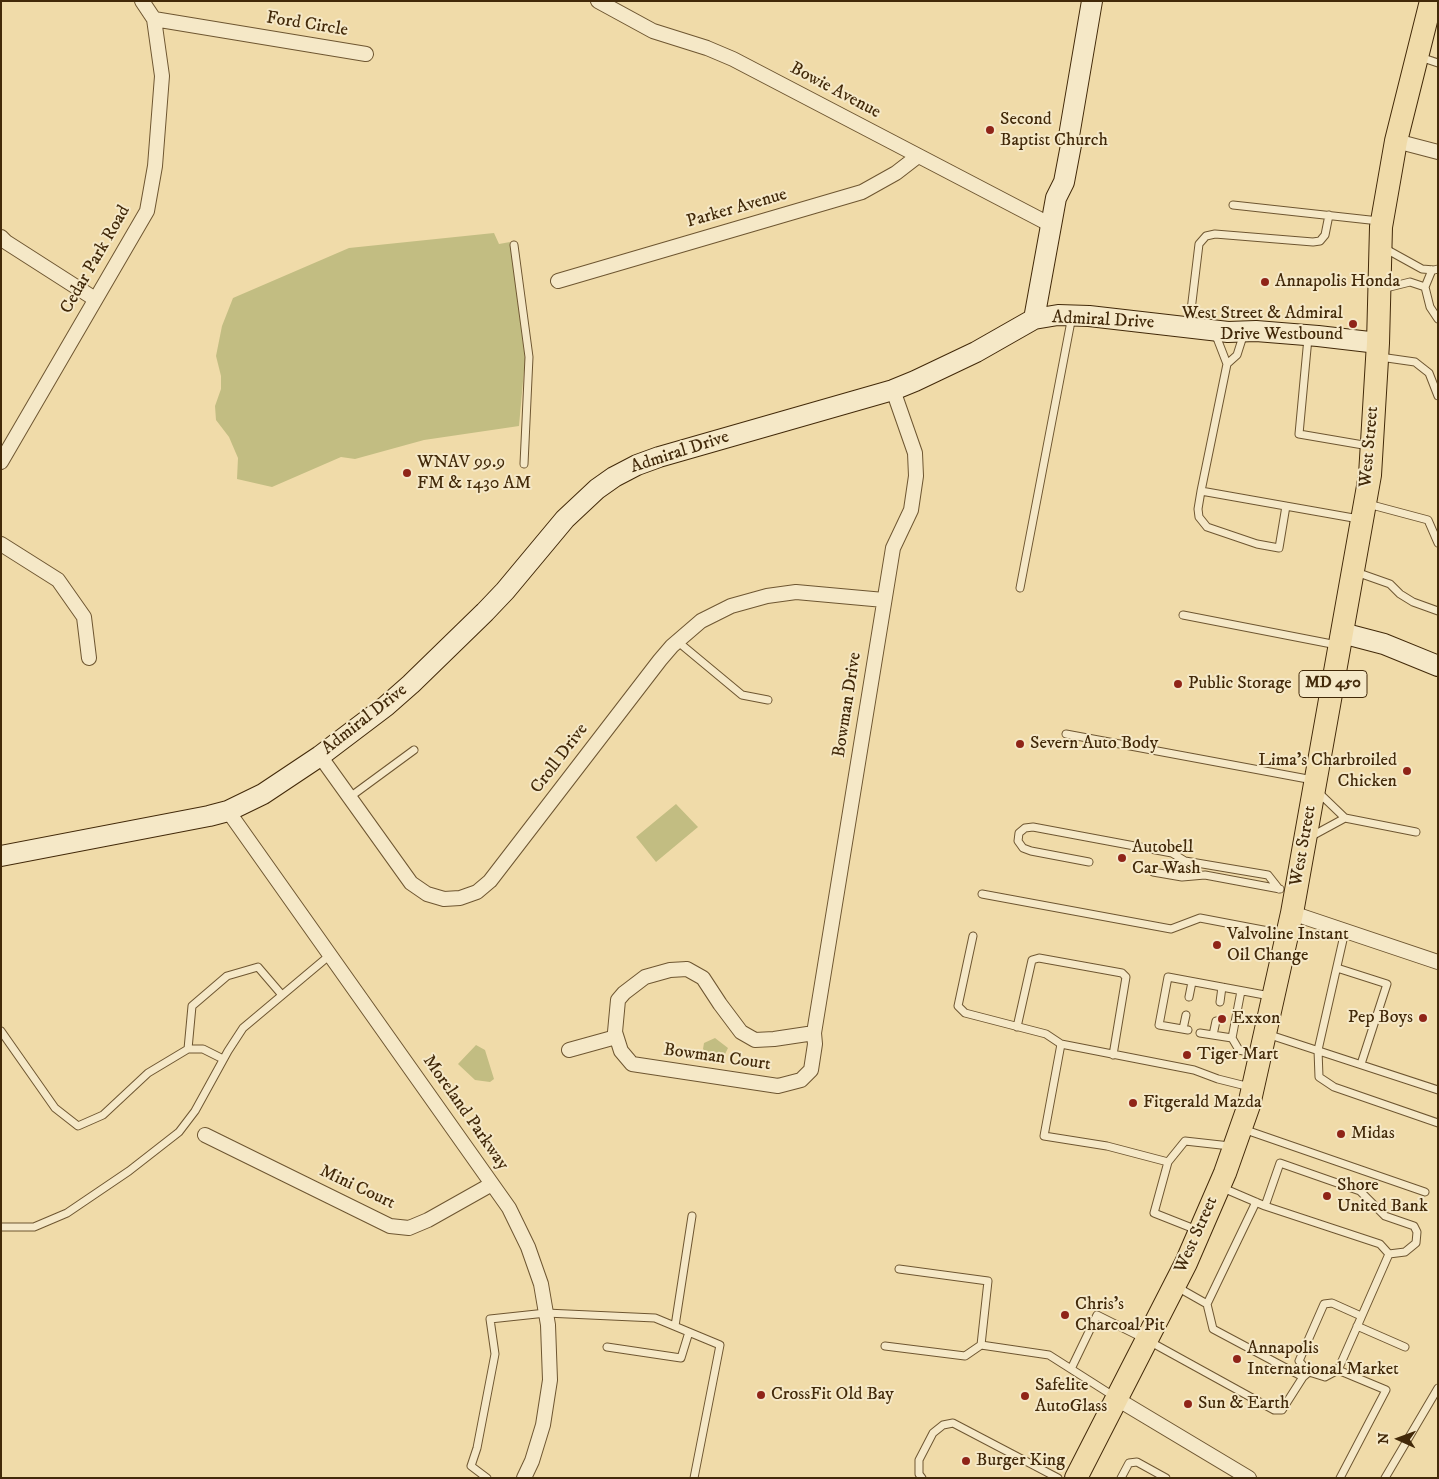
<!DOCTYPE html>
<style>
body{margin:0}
#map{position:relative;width:1439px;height:1479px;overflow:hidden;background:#f0dba9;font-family:"IM FELL DW Pica",serif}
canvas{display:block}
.frame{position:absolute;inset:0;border:2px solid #422909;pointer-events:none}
.north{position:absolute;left:1374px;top:1414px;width:50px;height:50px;-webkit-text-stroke:4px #f5e8c7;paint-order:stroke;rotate:272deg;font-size:14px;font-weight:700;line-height:20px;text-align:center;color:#422909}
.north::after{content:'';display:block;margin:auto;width:18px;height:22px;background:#422909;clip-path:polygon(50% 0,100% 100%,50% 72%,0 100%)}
</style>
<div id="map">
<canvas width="1439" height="1479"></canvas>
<div class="frame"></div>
<div class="north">N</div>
</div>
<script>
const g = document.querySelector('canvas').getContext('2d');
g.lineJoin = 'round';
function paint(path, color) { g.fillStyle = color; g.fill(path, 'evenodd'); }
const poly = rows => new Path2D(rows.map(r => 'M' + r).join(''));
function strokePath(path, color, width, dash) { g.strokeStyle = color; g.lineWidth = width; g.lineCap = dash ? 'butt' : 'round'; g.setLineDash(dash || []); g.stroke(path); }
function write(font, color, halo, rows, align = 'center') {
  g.font = font + ' "IM FELL DW Pica",serif'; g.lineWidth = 4; g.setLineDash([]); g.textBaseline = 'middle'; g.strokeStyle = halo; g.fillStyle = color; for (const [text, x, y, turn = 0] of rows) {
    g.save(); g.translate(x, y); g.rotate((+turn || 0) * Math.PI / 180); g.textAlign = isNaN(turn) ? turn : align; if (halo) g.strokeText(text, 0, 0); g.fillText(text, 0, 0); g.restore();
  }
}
paint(poly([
 [494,233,499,244,510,242,525,359,519,426,424,440,355,459,341,457,272,487,237,479,238,458,229,437,216,420,215,406,221,389,221,376,216,356,222,326,233,298,349,248],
 [676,804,698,827,656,862,636,837],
 [715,1038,728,1048,723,1058,713,1059,703,1049,704,1043],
 [476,1045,485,1050,494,1079,490,1082,475,1080,458,1064]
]), '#c2bd82');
const lane = poly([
 [1420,57,1438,63],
 [1233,205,1379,221],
 [514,245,529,357,524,464],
 [1384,248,1422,269,1434,270,1438,269],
 [1425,287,1432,270],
 [1382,289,1410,282,1425,287,1430,307,1438,319],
 [1189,327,1199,244,1206,236,1215,234,1313,242,1320,241,1325,235,1329,215],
 [1215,333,1227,364,1237,355,1244,333],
 [1308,338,1299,434,1369,446],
 [1380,357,1415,362,1429,373,1438,396],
 [1227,364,1201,491,1359,519],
 [1201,491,1198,509,1199,517,1207,527,1257,544,1279,548,1286,506],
 [1368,504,1428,520,1438,543],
 [1356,572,1390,584,1400,594,1413,602,1438,611],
 [1020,588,1072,316],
 [1183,615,1337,645],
 [677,641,742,695,768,700],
 [1066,734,1313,780],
 [1318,792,1345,818,1416,832],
 [350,797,414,750],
 [1310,837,1345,818],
 [1089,862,1031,851,1023,848,1018,841,1019,833,1025,828,1033,827,1172,853,1185,861,1268,875,1279,889],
 [1153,872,1182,877,1205,875,1280,889],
 [982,894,1171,929,1200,918,1284,934],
 [1345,931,1318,1050,1319,1077,1334,1087,1438,1123],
 [973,936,958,1006,965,1013,1046,1034,1061,1044],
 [1337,968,1387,984,1361,1064],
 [1189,997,1192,982],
 [1220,1002,1222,987],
 [1017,1027,1032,960,1039,958,1122,973,1126,977,1113,1055],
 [1183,1029,1186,1015],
 [1188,1030,1159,1025,1168,977,1270,996],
 [1,1031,55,1108,78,1126,103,1115,148,1073,188,1049,203,1049,223,1059],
 [1200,1033,1232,1038,1241,991],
 [1267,1034,1438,1090],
 [1213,1035,1216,1021],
 [1232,1038,1239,1050,1257,1054],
 [188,1049,192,1006,227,976,258,967,282,995],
 [1243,1129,1425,1192],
 [1230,1146,1185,1141,1168,1162,1107,1146,1044,1136,1061,1044,1194,1070,1218,1079,1250,1087],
 [1168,1162,1154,1213,1197,1230],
 [1256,1202,1207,1304,1213,1329,1303,1377],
 [1265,1206,1280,1163,1360,1191,1385,1216,1414,1226,1417,1232,1416,1243,1405,1252,1389,1254],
 [1,1227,34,1227,67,1213,129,1171,179,1132,195,1111,228,1051,243,1028,330,955],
 [899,1269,988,1281,981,1345],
 [1177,1287,1207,1304],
 [675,1326,692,1216],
 [1357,1326,1405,1347],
 [885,1346,965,1356,981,1345,1049,1355,1115,1397],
 [607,1347,681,1358,689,1332],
 [1071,1369,1097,1315,1147,1340,1274,1410,1282,1410,1303,1377,1309,1372,1325,1377,1338,1370,1389,1254,1380,1244,1265,1206,1223,1188],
 [1338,1370,1386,1390,1340,1478],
 [1309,1372,1299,1361,1324,1304,1332,1303,1361,1316],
 [487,1478,471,1466,477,1448,495,1354,490,1319,546,1313,655,1318,720,1345,694,1478],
 [922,1478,919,1474,919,1460,933,1433,943,1425,953,1423,1058,1478],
 [1121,1478,1129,1463,1137,1462,1166,1478],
 [1385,1478,1438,1388]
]);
const street = poly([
 [598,1,653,31,707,48,733,59,1051,225],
 [154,19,366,54],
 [1396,141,1438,152],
 [1,237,6,242,95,299],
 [558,281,862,192,896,173,918,156],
 [1,462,147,211,155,166,162,76,154,19,142,1],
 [1,544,58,580,84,617,89,658],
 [320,756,411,883,427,894,444,899,460,898,477,892,490,881,660,660,672,646,701,621,731,606,767,596,796,592,884,600],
 [228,811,509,1208,528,1247,541,1284,548,1325,550,1380,543,1425,532,1461,524,1478],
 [1292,913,1438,962],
 [687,969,703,978,720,1004,741,1032,755,1040,774,1039,814,1033,815,1044,811,1070,801,1080,778,1086,632,1064,621,1051,615,1032,618,1000,624,993,645,977,670,970,687,969],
 [814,1033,893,548,911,510,916,476,915,453,893,390],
 [569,1050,616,1037],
 [205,1135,390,1226,409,1228,428,1220,492,1184],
 [1117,1399,1249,1478]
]);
const secondary = poly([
 [1034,319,1056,198,1064,182,1071,145,1069,136,1092,1],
 [1342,633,1384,644,1438,666],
 [1,856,209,816,228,811,263,794,320,756,386,706,411,684,485,612,505,591,565,519,597,489,614,477,637,465,659,457,893,390,915,381,976,352,1034,319,1058,315,1089,316,1228,332,1256,331,1318,336,1378,343]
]);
const primary = poly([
 [1076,1478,1186,1263,1225,1173,1249,1105,1292,913,1370,475,1378,343,1381,227,1396,141,1431,1]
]);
strokePath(lane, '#6e5631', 9);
strokePath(street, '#6e5631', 16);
strokePath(secondary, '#422909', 22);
strokePath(primary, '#422909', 24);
strokePath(lane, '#f5e8c7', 7);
strokePath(street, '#f5e8c7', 14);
strokePath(secondary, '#f5e8c7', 20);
strokePath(primary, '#f0dba9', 22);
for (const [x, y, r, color] of [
 [990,130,5,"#8f2418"],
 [1265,282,5,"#8f2418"],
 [1353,324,5,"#8f2418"],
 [407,473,5,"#8f2418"],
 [1178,684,5,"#8f2418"],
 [1020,744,5,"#8f2418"],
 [1407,771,5,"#8f2418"],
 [1122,858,5,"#8f2418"],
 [1217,945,5,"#8f2418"],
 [1423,1018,5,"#8f2418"],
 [1222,1019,5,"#8f2418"],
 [1187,1055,5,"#8f2418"],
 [1133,1103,5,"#8f2418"],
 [1341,1134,5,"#8f2418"],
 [1327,1196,5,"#8f2418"],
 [1065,1315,5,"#8f2418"],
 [1237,1359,5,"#8f2418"],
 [761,1395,5,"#8f2418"],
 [1025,1396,5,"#8f2418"],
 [1188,1404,5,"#8f2418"],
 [966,1461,5,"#8f2418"]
]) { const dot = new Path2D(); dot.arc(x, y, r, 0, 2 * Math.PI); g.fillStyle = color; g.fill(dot); strokePath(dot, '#f5e8c7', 2); }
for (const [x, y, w] of [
 [1333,684,68]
]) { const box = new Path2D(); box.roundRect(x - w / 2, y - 13.5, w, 27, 4); g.fillStyle = '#f5e8c7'; g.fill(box); strokePath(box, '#422909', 1); }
write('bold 16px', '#422909', null, [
 ["MD 450",1333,684]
]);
write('18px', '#422909', '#f5e8c7', [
 ["Ford Circle",307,25,9],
 ["Bowie Avenue",835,91,28],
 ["Parker Avenue",737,209,-16],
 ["Cedar Park Road",96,260,-60],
 ["Admiral Drive",1103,321,3],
 ["West Street",1370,447,-85],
 ["Admiral Drive",680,453,-18],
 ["Bowman Drive",848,705,-81],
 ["Admiral Drive",365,720,-38],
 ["Croll Drive",560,759,-53],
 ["West Street",1304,846,-80],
 ["Bowman Court",717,1058,8],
 ["Moreland Parkway",465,1113,55],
 ["Mini Court",357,1188,25],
 ["West Street",1197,1235,-66]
]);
write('18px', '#422909', '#f5e8c7', [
 ["Second",1000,120],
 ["Baptist Church",1000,141],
 ["Annapolis Honda",1275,282],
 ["West Street & Admiral",1343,314,"right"],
 ["Drive Westbound",1343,335,"right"],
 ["WNAV 99.9",417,463],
 ["FM & 1430 AM",417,484],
 ["Public Storage",1188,684],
 ["Severn Auto Body",1030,744],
 ["Lima's Charbroiled",1397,761,"right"],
 ["Chicken",1397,782,"right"],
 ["Autobell",1132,848],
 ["Car Wash",1132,869],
 ["Valvoline Instant",1227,935],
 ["Oil Change",1227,956],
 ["Pep Boys",1413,1018,"right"],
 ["Exxon",1232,1019],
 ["Tiger Mart",1197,1055],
 ["Fitgerald Mazda",1143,1103],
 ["Midas",1351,1134],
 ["Shore",1337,1186],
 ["United Bank",1337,1207],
 ["Chris's",1075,1305],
 ["Charcoal Pit",1075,1326],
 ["Annapolis",1247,1349],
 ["International Market",1247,1370],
 ["Safelite",1035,1386],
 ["AutoGlass",1035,1407],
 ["CrossFit Old Bay",771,1395],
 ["Sun & Earth",1198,1404],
 ["Burger King",976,1461]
], 'left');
</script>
